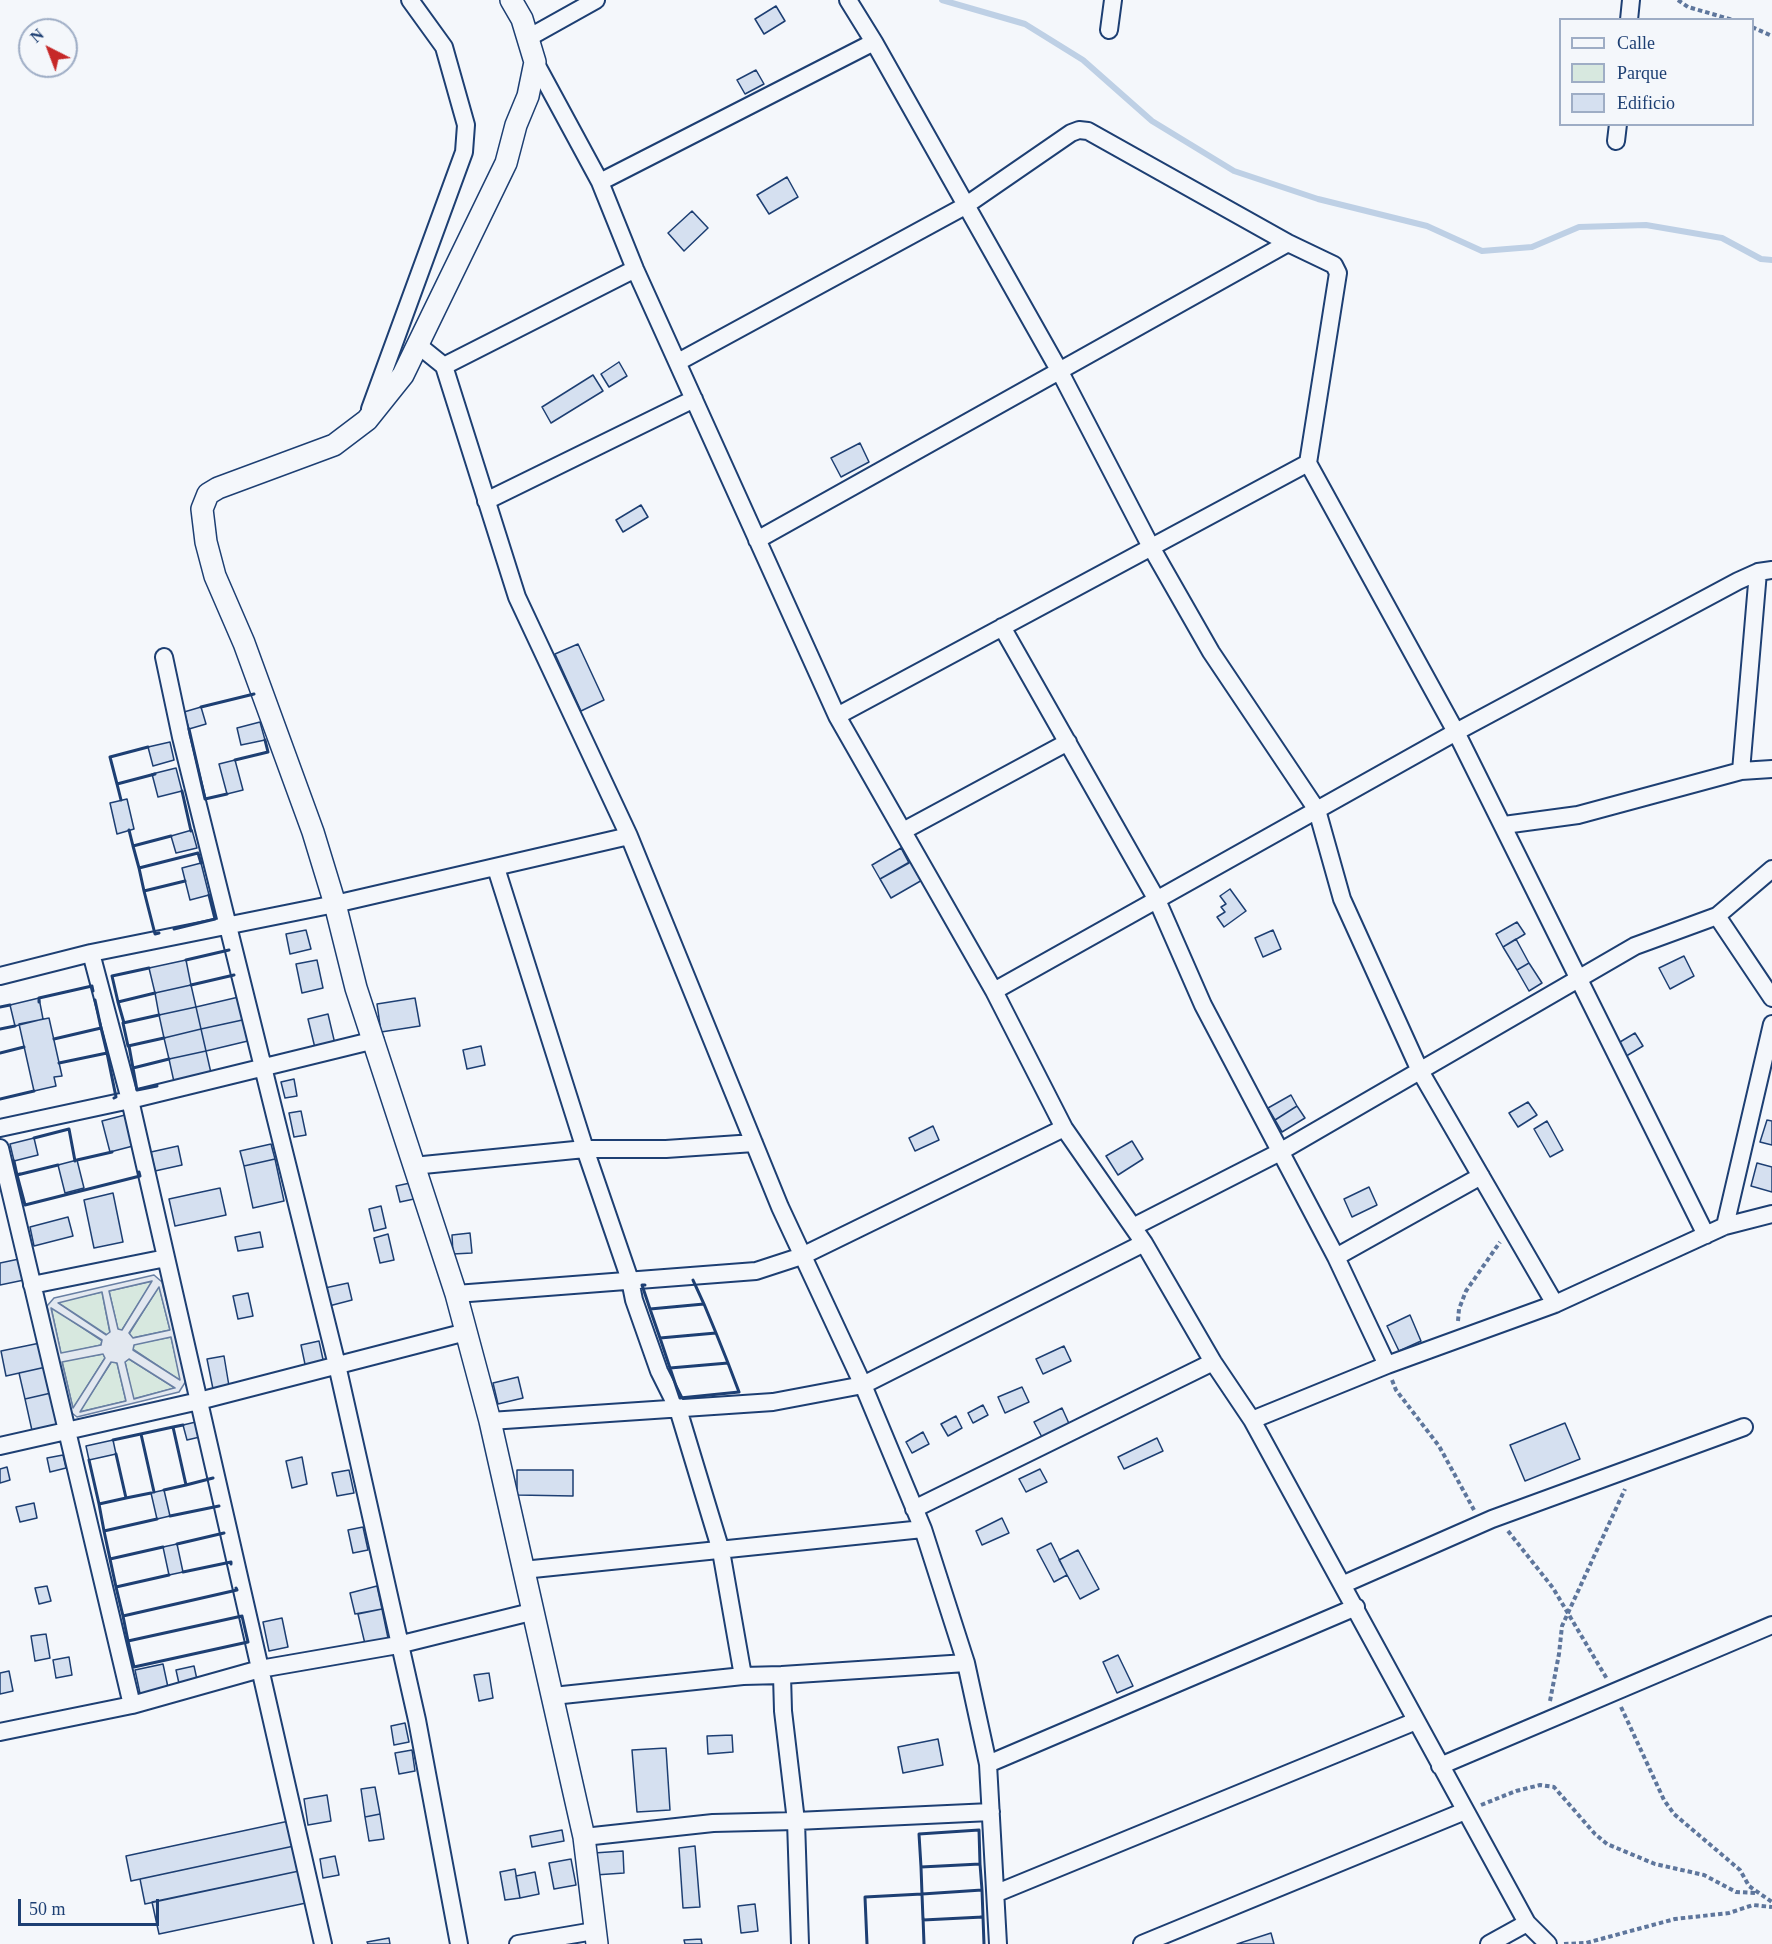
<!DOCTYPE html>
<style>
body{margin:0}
#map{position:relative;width:1772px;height:1944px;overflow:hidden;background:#f4f7fb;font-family:"Times New Roman",serif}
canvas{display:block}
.legend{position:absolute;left:1559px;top:18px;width:195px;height:108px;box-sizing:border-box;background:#f4f7fb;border:2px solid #9eadc5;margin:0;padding:8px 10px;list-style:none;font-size:18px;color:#1d3f73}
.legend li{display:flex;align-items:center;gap:12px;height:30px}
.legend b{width:30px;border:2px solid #9eadc5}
.north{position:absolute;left:18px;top:18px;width:60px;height:60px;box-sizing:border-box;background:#f4f7fb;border:2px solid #9eadc5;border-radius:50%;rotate:318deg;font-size:16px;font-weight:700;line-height:24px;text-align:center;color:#1d3f73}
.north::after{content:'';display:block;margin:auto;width:21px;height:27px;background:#c62828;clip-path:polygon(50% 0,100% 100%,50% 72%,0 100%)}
.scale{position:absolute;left:18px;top:1899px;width:141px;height:27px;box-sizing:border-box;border:3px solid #1d3f73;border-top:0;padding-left:8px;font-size:18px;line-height:21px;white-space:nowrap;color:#1d3f73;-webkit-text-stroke:4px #f4f7fb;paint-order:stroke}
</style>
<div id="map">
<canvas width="1772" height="1944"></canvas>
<ul class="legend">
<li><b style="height:8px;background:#f4f7fb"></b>Calle</li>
<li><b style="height:16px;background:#d7e8df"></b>Parque</li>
<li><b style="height:16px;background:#d5e0f0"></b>Edificio</li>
</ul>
<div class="north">N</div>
<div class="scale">50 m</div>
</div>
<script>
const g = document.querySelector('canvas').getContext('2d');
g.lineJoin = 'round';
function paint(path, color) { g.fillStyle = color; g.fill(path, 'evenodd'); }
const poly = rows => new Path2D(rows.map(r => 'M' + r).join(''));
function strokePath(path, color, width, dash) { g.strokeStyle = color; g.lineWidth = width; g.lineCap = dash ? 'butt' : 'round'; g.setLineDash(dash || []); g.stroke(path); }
const green = poly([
 [153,1281,122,1330,118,1330,109,1291,153,1281],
 [159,1286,170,1330,132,1338,129,1334,159,1286],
 [102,1292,110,1333,107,1335,57,1302,102,1292],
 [51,1307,102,1341,101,1345,61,1354,51,1307],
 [171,1337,181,1381,133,1349,134,1344,171,1337],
 [103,1354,105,1358,73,1409,62,1361,103,1354],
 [129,1359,175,1388,133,1399,125,1362,129,1359],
 [112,1361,117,1363,126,1401,79,1412,112,1361]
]);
paint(green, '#d7e8df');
strokePath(green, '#687fa3', 1.5);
const parking = poly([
 [154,1275,162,1282,186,1381,179,1392,77,1417,68,1410,47,1306,54,1298,154,1275],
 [152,1281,122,1330,118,1329,109,1291,152,1281],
 [159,1287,170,1330,133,1338,129,1333,159,1287],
 [102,1292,110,1332,106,1335,58,1303,102,1292],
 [51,1308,102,1340,101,1345,61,1353,51,1308],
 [171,1337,180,1380,133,1350,134,1345,171,1337],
 [103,1354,105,1358,73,1408,62,1362,103,1354],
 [129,1359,175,1388,174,1388,134,1399,125,1362,129,1359],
 [111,1362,117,1363,126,1401,80,1412,111,1362]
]);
paint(parking, '#e3e8f0');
strokePath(parking, '#687fa3', 1.5);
strokePath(poly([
 [942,0,1025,24,1083,60,1152,121,1234,171,1318,199,1427,226,1482,251,1532,247,1579,227,1646,225,1722,238,1761,259,1772,260]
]), '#bed0e5', 6);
const building = poly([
 [776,6,785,21,764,34,755,19,776,6],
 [756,70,764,84,745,94,737,80,756,70],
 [787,177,798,197,769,214,757,195,787,177],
 [692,211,708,228,684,251,668,233,692,211],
 [619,362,627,376,609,387,601,374,619,362],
 [593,375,603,391,551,423,542,407,593,375],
 [860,443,869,462,841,477,831,458,860,443],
 [641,505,648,517,623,532,616,520,641,505],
 [578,644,604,700,581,711,555,654,578,644],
 [201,707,206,724,189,729,184,712,201,707],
 [260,722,265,740,241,745,237,728,260,722],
 [170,742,174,760,153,766,148,747,170,742],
 [235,760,243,790,227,794,219,764,235,760],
 [176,768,182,791,158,797,152,774,176,768],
 [127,799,134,829,117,834,110,803,127,799],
 [192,830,197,848,176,853,171,836,192,830],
 [901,848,909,863,880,879,872,865,901,848],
 [913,860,924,879,891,898,880,879,913,860],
 [201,863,209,895,190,900,182,868,201,863],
 [1230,889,1246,911,1224,927,1217,917,1225,912,1221,907,1226,904,1220,896,1230,889],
 [1517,922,1525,934,1503,947,1496,934,1517,922],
 [306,930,311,949,290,954,286,934,306,930],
 [1273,930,1281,949,1263,957,1255,938,1273,930],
 [1516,939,1529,963,1517,970,1503,947,1516,939],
 [1684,956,1694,976,1670,989,1659,968,1684,956],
 [186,960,191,985,155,993,149,968,186,960],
 [317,960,323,988,302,993,296,964,317,960],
 [1529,963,1542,983,1529,991,1517,970,1529,963],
 [191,985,196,1007,159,1015,155,993,191,985],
 [243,996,247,1019,201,1029,196,1007,243,996],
 [39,998,43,1019,15,1026,10,1005,39,998],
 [415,998,420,1026,381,1032,377,1004,415,998],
 [196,1007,201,1029,164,1038,159,1015,196,1007],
 [328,1014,335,1044,315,1048,308,1019,328,1014],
 [49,1018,62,1076,54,1077,56,1086,34,1091,19,1024,49,1018],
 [247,1019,252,1040,206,1051,201,1029,247,1019],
 [201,1029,206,1051,169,1059,164,1038,201,1029],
 [1635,1033,1643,1046,1623,1058,1615,1045,1635,1033],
 [481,1046,485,1065,467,1069,463,1050,481,1046],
 [206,1051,211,1073,174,1082,169,1059,206,1051],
 [294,1079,297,1096,285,1098,281,1082,294,1079],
 [1291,1095,1297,1106,1275,1120,1268,1108,1291,1095],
 [1528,1102,1537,1115,1518,1127,1509,1113,1528,1102],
 [1297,1106,1305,1118,1282,1132,1275,1120,1297,1106],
 [301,1111,306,1135,294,1137,289,1113,301,1111],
 [125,1115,133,1146,110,1152,102,1121,125,1115],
 [1767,1120,1772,1121,1772,1145,1760,1142,1767,1120],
 [1547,1121,1563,1150,1550,1157,1534,1129,1547,1121],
 [933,1126,939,1140,915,1151,909,1138,933,1126],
 [34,1138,38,1155,14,1161,10,1144,34,1138],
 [1132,1141,1143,1159,1118,1175,1106,1156,1132,1141],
 [271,1144,275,1159,244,1166,240,1151,271,1144],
 [178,1146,182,1165,155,1171,151,1152,178,1146],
 [275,1159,284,1201,253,1208,244,1166,275,1159],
 [77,1160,84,1188,65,1193,58,1165,77,1160],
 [1757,1163,1772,1167,1772,1192,1751,1186,1757,1163],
 [410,1183,414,1199,400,1202,396,1186,410,1183],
 [1369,1187,1377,1205,1352,1217,1344,1199,1369,1187],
 [220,1188,226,1215,175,1226,169,1199,220,1188],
 [113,1193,123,1242,94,1248,84,1200,113,1193],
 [381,1206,386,1228,374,1231,369,1209,381,1206],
 [68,1217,73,1236,34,1246,30,1227,68,1217],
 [260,1232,263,1247,238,1251,235,1237,260,1232],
 [470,1233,472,1253,453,1254,452,1235,470,1233],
 [388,1234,394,1260,380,1263,374,1238,388,1234],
 [19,1259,24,1280,0,1285,0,1263,19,1259],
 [348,1283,352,1300,329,1306,325,1288,348,1283],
 [248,1293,253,1316,238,1319,233,1296,248,1293],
 [1410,1315,1421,1341,1399,1351,1387,1326,1410,1315],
 [319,1341,324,1364,306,1369,301,1345,319,1341],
 [40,1343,46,1367,6,1376,1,1351,40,1343],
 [1064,1346,1071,1361,1043,1374,1036,1359,1064,1346],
 [224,1356,229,1386,213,1389,207,1359,224,1356],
 [46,1367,51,1393,25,1399,19,1373,46,1367],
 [518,1377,523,1398,498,1404,493,1383,518,1377],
 [1022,1387,1029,1402,1005,1413,998,1397,1022,1387],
 [51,1393,59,1429,33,1435,25,1399,51,1393],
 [983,1405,988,1415,973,1423,968,1413,983,1405],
 [1062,1408,1071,1428,1044,1441,1034,1422,1062,1408],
 [956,1416,962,1428,948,1436,941,1424,956,1416],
 [200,1421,204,1436,187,1440,183,1425,200,1421],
 [1565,1423,1580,1459,1525,1481,1510,1445,1565,1423],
 [923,1432,929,1444,912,1453,906,1442,923,1432],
 [1157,1438,1163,1451,1124,1469,1118,1457,1157,1438],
 [113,1440,116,1454,89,1460,86,1446,113,1440],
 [63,1455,66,1468,50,1472,47,1458,63,1455],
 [302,1457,307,1484,292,1488,286,1461,302,1457],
 [7,1467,10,1480,0,1483,0,1469,7,1467],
 [1040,1469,1047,1482,1026,1492,1019,1479,1040,1469],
 [349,1470,354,1493,337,1496,332,1473,349,1470],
 [517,1470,573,1470,573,1496,517,1495,517,1470],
 [164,1490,170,1516,157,1519,151,1493,164,1490],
 [34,1503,37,1518,20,1522,16,1507,34,1503],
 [1002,1518,1009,1533,982,1545,976,1531,1002,1518],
 [363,1527,368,1550,353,1553,348,1530,363,1527],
 [1051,1543,1067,1575,1054,1582,1037,1550,1051,1543],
 [177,1544,183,1572,169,1575,163,1547,177,1544],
 [1078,1550,1099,1589,1080,1599,1059,1560,1078,1550],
 [47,1586,51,1601,39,1604,35,1588,47,1586],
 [377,1586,382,1609,355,1614,350,1593,377,1586],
 [382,1609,388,1638,365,1644,358,1614,382,1609],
 [282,1618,288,1647,269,1651,263,1622,282,1618],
 [46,1634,50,1658,35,1661,31,1636,46,1634],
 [1118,1655,1133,1686,1117,1693,1103,1662,1118,1655],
 [69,1657,72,1675,56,1678,53,1660,69,1657],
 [163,1664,169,1692,141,1698,135,1670,163,1664],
 [194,1666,198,1684,180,1688,176,1670,194,1666],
 [9,1671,13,1691,0,1694,0,1673,9,1671],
 [489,1673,493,1698,479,1701,474,1675,489,1673],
 [405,1723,409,1742,394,1745,391,1726,405,1723],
 [732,1735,733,1752,708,1754,707,1736,732,1735],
 [938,1739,943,1765,903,1773,898,1747,938,1739],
 [666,1748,670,1810,637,1812,632,1750,666,1748],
 [412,1750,415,1771,399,1774,395,1753,412,1750],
 [375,1787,380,1814,365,1817,361,1789,375,1787],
 [327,1795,331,1821,308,1825,304,1799,327,1795],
 [380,1814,384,1839,369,1841,365,1817,380,1814],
 [289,1821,294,1846,131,1881,126,1856,289,1821],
 [562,1830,564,1841,532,1847,530,1836,562,1830],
 [294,1846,299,1871,145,1904,140,1879,294,1846],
 [695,1846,700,1907,683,1908,679,1848,695,1846],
 [623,1851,624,1873,595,1875,594,1853,623,1851],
 [335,1856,339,1875,323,1878,320,1859,335,1856],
 [571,1859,576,1885,554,1889,549,1863,571,1859],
 [515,1869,520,1898,505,1900,500,1872,515,1869],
 [299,1871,306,1903,159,1934,152,1902,299,1871],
 [535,1872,539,1894,520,1898,516,1876,535,1872],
 [755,1904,758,1931,741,1933,738,1906,755,1904],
 [1271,1933,1274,1944,1237,1944,1271,1933],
 [389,1938,390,1944,368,1944,367,1942,389,1938],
 [701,1939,702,1944,685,1944,684,1940,701,1939]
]);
paint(building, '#d5e0f0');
strokePath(building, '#1d3f73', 1.5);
const minor = poly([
 [848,0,874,42,1059,370,1151,547,1211,652,1317,810,1342,899,1420,1071,1555,1304],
 [1629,20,1631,0],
 [1109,30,1113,0],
 [528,38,596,0],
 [535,62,600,182,635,269,837,716,994,991,1064,1128,1144,1243,1213,1362,1252,1420,1527,1923,1548,1944],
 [1616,141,1618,124],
 [600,182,874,42],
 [418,345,444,366,517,597,629,836,780,1207,863,1385,923,1529,966,1663,988,1764,998,1944],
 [678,362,965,206,1071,133,1079,130,1088,131,1288,243,1334,265,1338,273,1308,463,1456,732,1706,1235],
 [444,366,635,269],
 [370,409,464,152,466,125,444,47,410,0],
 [486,501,694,399],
 [757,540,1288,243],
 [1758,572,1741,771,1772,769],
 [1002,627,1157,900,1203,1005,1336,1257,1387,1365],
 [164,657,181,737,337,1365,417,1720,459,1944],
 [837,716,1308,463],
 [1504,825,1578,815,1741,771],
 [903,831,1068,742],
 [496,868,585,1149,630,1280,634,1300,659,1371,678,1409,721,1551,743,1676],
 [1717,916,1772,998],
 [91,953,130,1100,323,1944],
 [0,976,91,953,335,904,629,836],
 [994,991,1456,732,1738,581,1758,572,1772,570],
 [0,1128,130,1100,375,1040],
 [0,1148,132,1705],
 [413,1166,585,1149,666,1149,754,1143],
 [1725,1226,1772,1024],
 [1133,1227,1278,1153,1635,946,1717,916,1772,869],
 [1336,1257,1481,1176],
 [32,1285,166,1258],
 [456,1294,756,1271,802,1256,1064,1128],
 [1252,1420,1387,1365,1555,1304,1725,1226,1772,1214],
 [490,1421,773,1402,863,1385,1144,1243],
 [0,1446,199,1401,466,1332],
 [914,1509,1213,1362],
 [523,1570,923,1529],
 [1344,1584,1492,1519,1744,1427],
 [782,1675,966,1663],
 [553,1696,743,1676,782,1675,783,1711,796,1821,713,1823,584,1837],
 [0,1732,132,1705,260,1669,398,1645,531,1612],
 [988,1764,1356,1607],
 [1440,1766,1772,1625],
 [997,1893,1416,1721],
 [518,1944,594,1931],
 [800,1944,796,1821,991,1812],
 [1142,1944,1465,1811],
 [1489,1944,1527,1923]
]);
const tertiary = poly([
 [511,0,522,19,535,62,528,96,516,125,506,163,403,375,367,420,334,445,218,488,208,494,202,509,206,542,215,576,244,643,313,832,335,904,356,988,456,1294,490,1421,584,1837,597,1944]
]);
strokePath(minor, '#1d3f73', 20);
strokePath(tertiary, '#1d3f73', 24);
strokePath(poly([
 [1678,0,1688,7,1733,20],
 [1752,27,1772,36],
 [1458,1321,1459,1309,1466,1291,1500,1242],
 [1392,1380,1396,1390,1439,1446,1474,1510],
 [1508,1531,1553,1588,1607,1679],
 [1550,1701,1559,1654,1562,1626,1625,1489],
 [1621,1707,1664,1800,1674,1814,1740,1870,1749,1886,1772,1902],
 [1481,1805,1516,1791,1540,1785,1554,1787,1595,1834,1607,1844,1655,1864,1704,1875,1736,1892,1756,1893],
 [1564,1944,1586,1943,1675,1919,1729,1913,1753,1905,1772,1907]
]), '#5e769c', 4, [4.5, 3]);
strokePath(minor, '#f4f7fb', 16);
strokePath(tertiary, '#f4f7fb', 21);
strokePath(poly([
 [201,707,254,694],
 [189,729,205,799,227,794],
 [148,747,110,757,117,784,155,774],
 [235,760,268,752,265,740],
 [117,784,121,800],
 [182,791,191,831],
 [129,830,133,846],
 [139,868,133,846,171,836],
 [185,881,144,891,139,868,198,853,201,863],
 [144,891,155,934,159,933],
 [174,929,215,919,209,895],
 [186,960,229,950],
 [149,968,112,976,118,1002,155,993],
 [191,985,234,975],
 [39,1002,39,998,92,986,93,991],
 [118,1002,124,1023],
 [0,1007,10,1005],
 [159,1015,123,1023,128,1046,164,1038],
 [0,1029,15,1026],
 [54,1039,101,1028,95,1000],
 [129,1046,133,1068,169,1059],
 [0,1053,24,1047],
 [107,1053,116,1097,114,1098],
 [59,1063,107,1053,101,1028],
 [133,1068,137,1090,157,1086],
 [0,1099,34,1091],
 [34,1138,69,1129,75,1161],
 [77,1160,112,1152],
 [14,1161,17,1175,20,1174],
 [58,1165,17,1175,25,1205,140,1176,139,1172],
 [645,1285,642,1285,650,1309,660,1338,716,1333,704,1304,650,1309],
 [650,1309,704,1304,693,1280],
 [716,1333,728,1363,670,1368,660,1338,716,1333],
 [728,1363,739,1392,680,1398,670,1368,728,1363],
 [183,1425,173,1427,186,1485,213,1478],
 [141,1434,154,1492],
 [113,1440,173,1427],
 [89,1460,99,1504,126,1498,116,1454],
 [164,1490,186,1485],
 [126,1498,151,1493],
 [99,1504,104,1531],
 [170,1516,219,1506],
 [157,1519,104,1531,110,1559,163,1547],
 [177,1544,224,1533],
 [110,1559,116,1587],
 [183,1572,231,1562,231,1564],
 [169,1575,116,1587,123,1616,237,1590,236,1588],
 [123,1616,128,1641],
 [242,1616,248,1642,134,1667,128,1641,242,1616],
 [979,1830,980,1864,921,1867,919,1834,979,1830],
 [980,1864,982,1890,922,1894,921,1867,980,1864],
 [982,1890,983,1917,923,1920,922,1894,982,1890],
 [923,1917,924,1944],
 [980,1917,983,1917,984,1944],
 [867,1944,865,1897,922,1894,922,1896]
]), '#1d3f73', 3);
</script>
